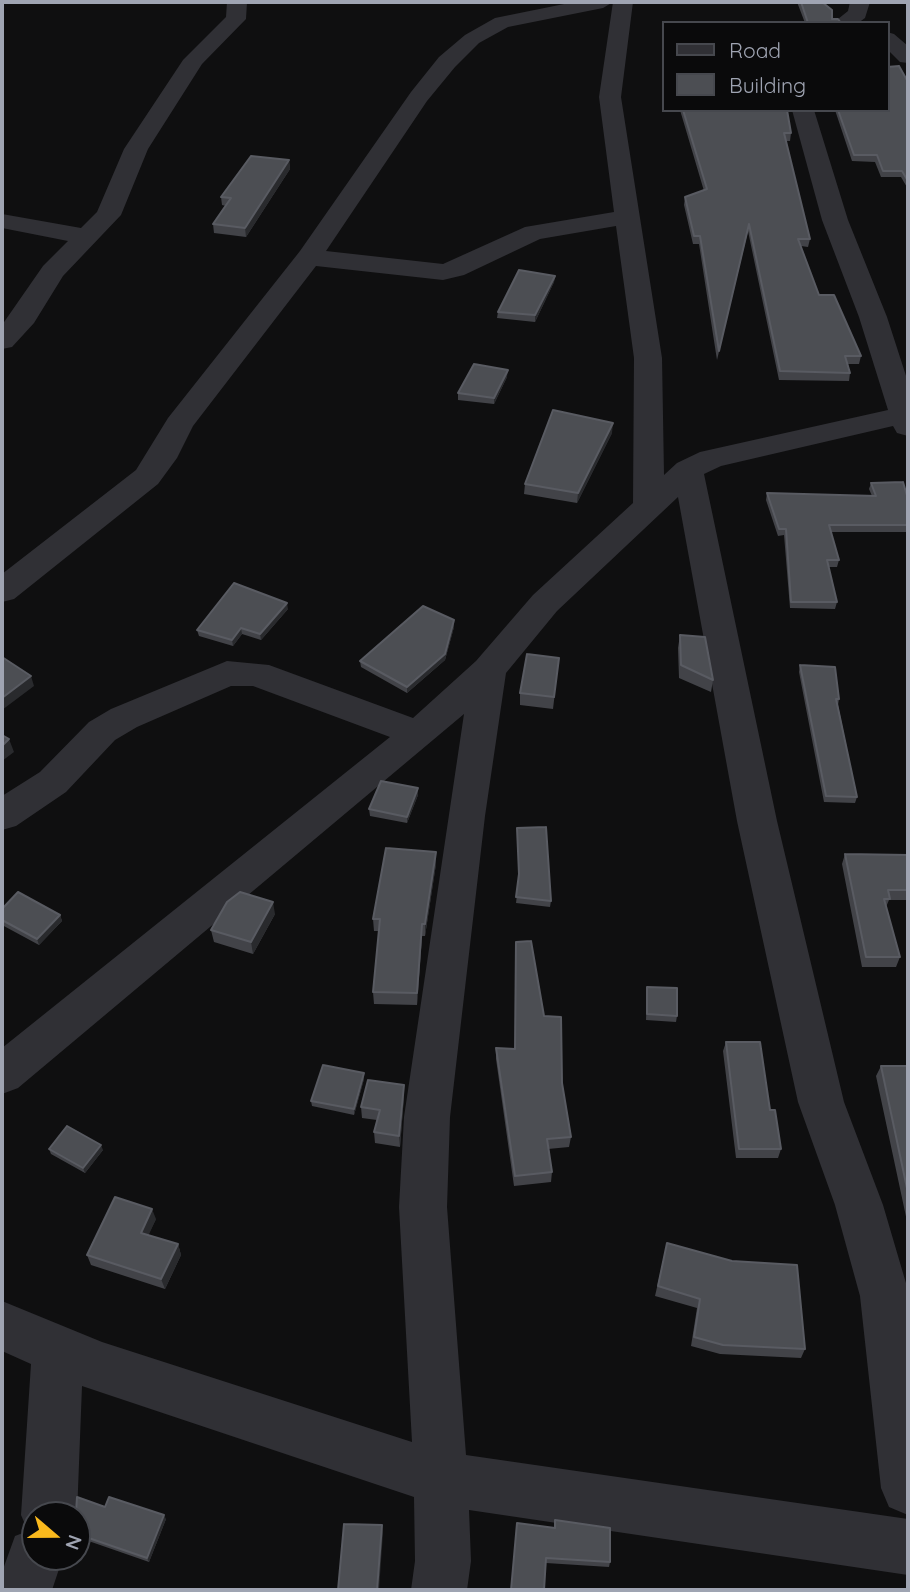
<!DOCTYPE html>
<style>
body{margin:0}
#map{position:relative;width:910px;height:1592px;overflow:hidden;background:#0f0f10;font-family:Quicksand,sans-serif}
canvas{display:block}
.frame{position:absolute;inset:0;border:4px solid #9fa4b2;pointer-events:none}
.legend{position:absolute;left:662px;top:21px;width:228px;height:91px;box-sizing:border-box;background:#0a0a0b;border:2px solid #46484e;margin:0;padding:9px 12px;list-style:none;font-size:21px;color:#9fa4b2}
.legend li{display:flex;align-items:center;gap:14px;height:35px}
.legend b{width:35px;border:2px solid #46484e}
.north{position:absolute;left:21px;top:1501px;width:70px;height:70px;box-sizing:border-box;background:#0a0a0b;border:2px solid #46484e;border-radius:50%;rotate:110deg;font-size:19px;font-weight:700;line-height:28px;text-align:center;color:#9fa4b2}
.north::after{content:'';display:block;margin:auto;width:24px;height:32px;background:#fab91d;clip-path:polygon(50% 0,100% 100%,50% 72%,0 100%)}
</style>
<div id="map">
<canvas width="910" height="1592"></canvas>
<div class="frame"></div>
<ul class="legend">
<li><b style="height:9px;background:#303035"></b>Road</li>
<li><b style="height:19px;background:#4c4e53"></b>Building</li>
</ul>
<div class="north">N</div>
</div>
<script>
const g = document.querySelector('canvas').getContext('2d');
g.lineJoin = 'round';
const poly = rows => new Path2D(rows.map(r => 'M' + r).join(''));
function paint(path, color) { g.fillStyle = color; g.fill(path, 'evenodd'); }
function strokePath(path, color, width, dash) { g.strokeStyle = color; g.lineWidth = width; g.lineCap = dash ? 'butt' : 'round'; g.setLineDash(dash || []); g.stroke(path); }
paint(poly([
 [227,2,247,2,246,19,202,64,148,149,121,215,63,276,34,323,12,347,2,349,2,325,43,266,68,241,2,228,2,214,81,228,97,212,124,149,183,60,226,17,227,2],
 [574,2,633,2,621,97,662,358,664,475,677,463,700,452,888,410,859,317,822,220,792,110,814,110,848,220,887,317,908,382,908,436,897,433,893,426,721,466,704,474,777,821,844,1102,883,1205,908,1290,908,1515,889,1507,881,1488,860,1296,835,1205,798,1102,737,821,678,497,557,611,506,673,485,816,450,1117,447,1207,466,1455,908,1519,908,1575,469,1510,471,1561,467,1590,411,1590,415,1561,414,1497,82,1386,77,1515,35,1515,35,1557,63,1557,52,1590,2,1590,2,1572,15,1536,28,1531,21,1515,31,1364,2,1351,2,1301,102,1342,412,1442,399,1207,404,1117,464,714,18,1088,2,1094,2,1048,390,737,253,686,231,686,137,727,115,740,66,792,16,826,2,830,2,796,40,772,89,722,111,709,227,661,269,665,413,718,476,661,533,595,633,503,634,358,616,226,540,239,464,275,443,280,316,266,193,426,177,458,158,484,14,599,2,602,2,574,136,470,168,418,300,251,411,92,439,57,465,35,495,18,574,2],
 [613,2,599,97,614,212,525,227,443,264,326,251,427,101,455,67,479,43,508,27,603,8,613,2],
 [850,2,870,2,865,18,858,23,833,23,848,11,850,2],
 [887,32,894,34,908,46,908,63,900,62,887,49,887,32]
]), '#303035');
paint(poly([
 [797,2,822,2,832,19,841,23,805,23],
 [908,82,908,189,901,177,881,177,875,162,852,161,835,110,887,110],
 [680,110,787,110,791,133,790,141,785,141,810,239,808,247,801,246,819,295,861,356,859,364,848,364,850,373,849,381,779,380,748,231,717,360,699,244,693,244,684,205,685,197,704,191],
 [289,160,290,169,246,237,214,233,213,224,226,206,222,205,221,197],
 [555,276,554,282,535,322,497,318,498,312],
 [507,377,494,404,458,400,458,393],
 [612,433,577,503,524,494,525,484],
 [871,483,908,499,908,532,831,532,839,560,837,567,828,567,837,602,835,609,790,608,784,535,778,536,766,500,767,493,872,496,869,489],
 [288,609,261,640,242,634,233,646,199,636,197,630],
 [454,627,445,660,407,693,361,667,360,661],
 [680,635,713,680,711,692,679,678,678,648],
 [559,658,553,709,520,705,520,693],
 [800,665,839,699,838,705,857,797,855,803,824,802,799,672],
 [418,788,418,795,407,823,370,816,369,809],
 [517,828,551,901,550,907,516,903,519,877],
 [436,852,436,864,425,936,422,936,417,1005,374,1004,373,992,379,931,374,931,373,919],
 [845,854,908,855,908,900,889,900,886,907,900,957,896,967,862,967,842,864],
 [2,909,60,915,62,921,39,945,2,925],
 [275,914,253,954,214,942,211,930],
 [516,942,544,1016,562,1083,571,1137,569,1147,548,1149,552,1172,551,1182,514,1186,496,1059,496,1048,515,1049],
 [647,987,677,1016,676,1022,646,1020],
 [726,1042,770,1110,781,1149,778,1158,736,1158,723,1051],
 [881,1066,908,1066,908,1226,876,1076],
 [364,1073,364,1079,354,1115,312,1106,311,1101],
 [404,1085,404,1096,400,1147,375,1143,374,1132,377,1120,362,1118,361,1107],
 [49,1149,103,1150,85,1173,51,1154],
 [156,1219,148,1235,178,1244,181,1255,165,1289,91,1265,87,1255],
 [667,1243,805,1349,801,1358,720,1354,691,1346,697,1308,655,1296],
 [105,1507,166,1519,149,1562,77,1537,77,1515,50,1515,49,1514,76,1513],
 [555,1520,610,1562,609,1567,546,1563,511,1590,554,1528]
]), '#424348');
paint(poly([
 [289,160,290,169,246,237,245,228],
 [555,276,554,282,535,322,535,315],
 [508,370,507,377,494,404,494,398],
 [613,423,612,433,577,503,578,493],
 [287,603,288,609,261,640,260,634],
 [454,620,454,627,445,660,407,693,407,687],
 [241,628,242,634,233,646,232,640],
 [31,676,34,686,2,710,2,698],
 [9,739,14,752,2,761,2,746],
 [418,788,418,795,407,823,407,817],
 [436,852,436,864,425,936,425,924],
 [273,902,275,914,253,954,251,942],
 [60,915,62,921,39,945,37,939],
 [422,924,422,936,417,1005,417,993],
 [364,1073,364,1079,354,1115,354,1109],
 [404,1085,404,1096,400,1147,399,1136],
 [101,1145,103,1150,85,1173,83,1168],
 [152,1209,156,1219,145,1243,141,1233],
 [178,1244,181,1255,165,1289,161,1279],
 [164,1515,166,1519,149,1562,147,1558],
 [382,1525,383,1533,379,1590,377,1590]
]), '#292a2d');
const building = poly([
 [801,2,822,2,832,10,832,19,838,19,841,23,808,23,801,2],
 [899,66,908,82,908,181,902,171,883,171,877,155,854,155,838,110,887,110,887,67,899,66],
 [683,110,787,110,791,133,784,133,810,239,798,239,819,295,834,295,861,356,845,356,850,373,780,371,749,224,719,351,700,236,694,236,685,197,707,189,683,110],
 [251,156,289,160,245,228,213,224,231,198,221,197,251,156],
 [519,270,555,276,535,315,498,312,519,270],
 [474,364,508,370,494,398,458,393,474,364],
 [553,410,613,423,578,493,525,484,553,410],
 [903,482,908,499,908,525,829,525,839,560,827,560,837,602,791,602,786,529,779,529,767,493,876,496,871,483,903,482],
 [234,583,287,603,260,634,241,628,232,640,197,630,234,583],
 [423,606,454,620,445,654,407,687,360,661,423,606],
 [680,635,705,637,713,680,681,665,680,635],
 [527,654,559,658,554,697,520,693,527,654],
 [2,657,31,676,2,698,2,657],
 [800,665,835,667,839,699,836,699,857,797,826,796,800,665],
 [2,735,9,739,2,746,2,735],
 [381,781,418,788,407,817,369,809,381,781],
 [546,827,551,901,516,897,519,874,517,828,546,827],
 [386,848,436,852,425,924,422,924,417,993,373,992,380,919,373,919,386,848],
 [845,854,908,855,908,890,888,890,890,899,884,899,900,957,866,957,845,854],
 [18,892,60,915,37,939,2,920,2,909,18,892],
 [240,892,273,902,251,942,211,930,227,902,240,892],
 [531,941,544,1016,561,1017,562,1083,571,1137,547,1139,552,1172,515,1176,496,1048,515,1049,516,942,531,941],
 [647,987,677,988,677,1016,647,1014,647,987],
 [726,1042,760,1042,770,1110,775,1110,781,1149,739,1149,726,1042],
 [323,1065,364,1073,354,1109,311,1101,323,1065],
 [881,1066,908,1066,908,1193,881,1066],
 [368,1080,404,1085,399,1136,374,1132,380,1110,361,1107,368,1080],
 [67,1126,101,1145,83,1168,49,1149,67,1126],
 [115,1197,152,1209,141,1233,178,1244,161,1279,87,1255,115,1197],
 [667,1243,732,1261,797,1265,805,1349,723,1345,694,1337,700,1299,658,1286,667,1243],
 [77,1497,105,1507,109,1497,164,1515,147,1558,77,1534,77,1515,52,1515,49,1514,76,1513,77,1497],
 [555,1520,610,1528,610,1562,546,1558,544,1590,511,1590,517,1523,555,1528,555,1520],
 [344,1524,382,1525,377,1590,338,1590,344,1524]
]);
paint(building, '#4c4e53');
strokePath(building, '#595b62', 2);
</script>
